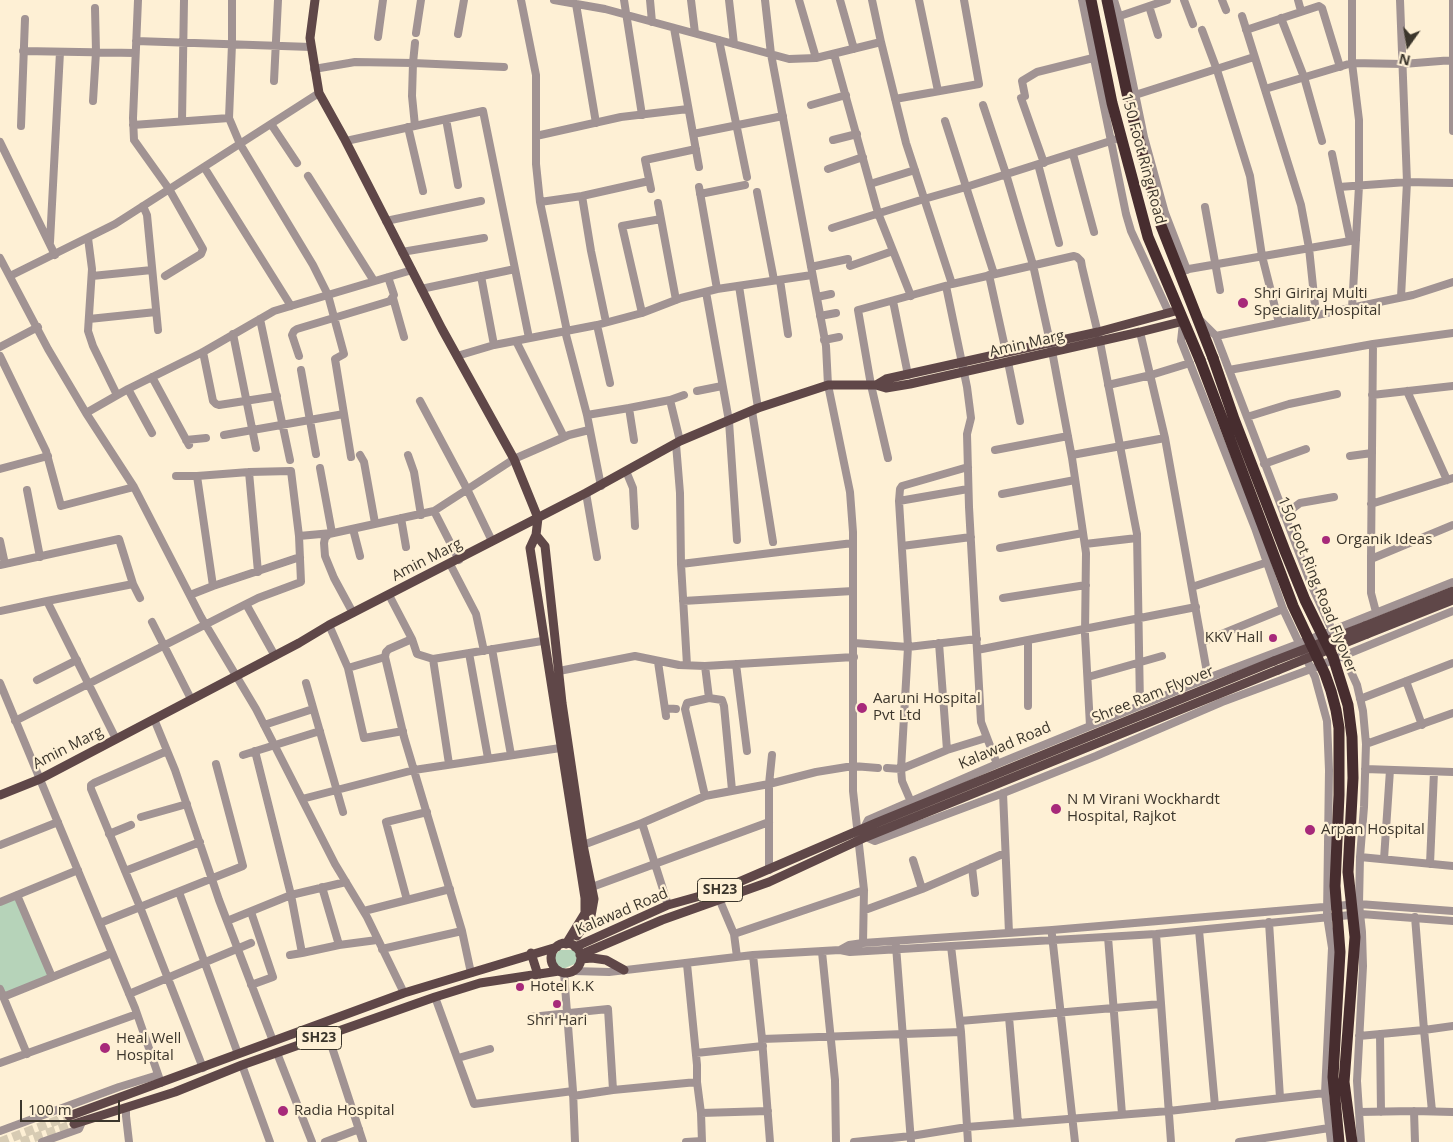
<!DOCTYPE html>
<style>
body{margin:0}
#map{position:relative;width:1453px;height:1142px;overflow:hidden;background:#fef0d5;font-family:"Open Sans",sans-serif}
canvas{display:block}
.north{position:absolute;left:1383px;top:20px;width:50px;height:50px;-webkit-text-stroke:4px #fef0d5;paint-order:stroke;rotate:193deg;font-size:14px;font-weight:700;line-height:20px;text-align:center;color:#3c362c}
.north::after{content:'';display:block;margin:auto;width:18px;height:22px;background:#3c362c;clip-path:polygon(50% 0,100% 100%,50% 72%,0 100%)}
.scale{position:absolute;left:20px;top:1100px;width:100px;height:22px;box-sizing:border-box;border:2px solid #3c362c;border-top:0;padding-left:6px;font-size:15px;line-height:18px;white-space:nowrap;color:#3c362c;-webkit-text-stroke:4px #fef0d5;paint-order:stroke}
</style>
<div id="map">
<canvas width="1453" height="1142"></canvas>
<div class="north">N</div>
<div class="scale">100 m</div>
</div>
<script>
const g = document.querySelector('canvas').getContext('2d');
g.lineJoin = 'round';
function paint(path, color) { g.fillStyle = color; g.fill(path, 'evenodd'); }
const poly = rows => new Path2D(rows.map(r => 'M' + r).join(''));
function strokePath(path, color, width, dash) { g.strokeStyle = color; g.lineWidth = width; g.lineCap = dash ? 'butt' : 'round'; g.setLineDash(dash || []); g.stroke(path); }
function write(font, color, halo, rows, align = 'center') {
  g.font = font + ' "Open Sans",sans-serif'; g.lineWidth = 4.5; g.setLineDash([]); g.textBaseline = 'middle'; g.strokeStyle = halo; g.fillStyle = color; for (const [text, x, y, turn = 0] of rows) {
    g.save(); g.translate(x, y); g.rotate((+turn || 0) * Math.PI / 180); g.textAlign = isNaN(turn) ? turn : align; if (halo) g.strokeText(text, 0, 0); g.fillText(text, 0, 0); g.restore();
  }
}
paint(poly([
 [17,895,52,977,3,997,0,989,0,902],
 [560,950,572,950,576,952,579,959,577,963,563,969,555,965,552,962,552,958]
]), '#b6d3b9');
strokePath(poly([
 [0,1142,69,1116],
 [21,1142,74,1124]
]), '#d7cbb3', 9, [9, 4.5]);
strokePath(poly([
 [138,0,133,118,134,140,169,189,203,249,201,254,165,276],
 [521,0,536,75,536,164,540,202,567,331],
 [554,0,605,9,789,59,816,58,881,42],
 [624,0,642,115],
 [650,0,652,22],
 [691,0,695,33],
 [729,0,734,44],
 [765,0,771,54,826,346,828,385,850,492,853,532,853,791,864,890,863,943],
 [799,0,816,58],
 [840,0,854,49],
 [872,0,881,42,906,143,952,284],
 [919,0,938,91],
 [1082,0,1126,214,1131,231,1169,313],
 [1114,0,1119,16,1144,137,1165,213,1187,270],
 [1184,0,1193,24],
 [1222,0,1226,10],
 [1298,0,1301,11],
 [1400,0,1407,182,1401,297],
 [1453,0,1453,131],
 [576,4,596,123],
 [1149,6,1158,35],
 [1242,16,1301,205,1309,248,1316,315],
 [1117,17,1167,0],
 [1281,18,1304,77,1322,141],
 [674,28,699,167],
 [1202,30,1217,70,1250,176,1262,256,1279,323],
 [1246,30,1319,6,1322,8,1340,67],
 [416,33,421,0],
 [458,34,464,0],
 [378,37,383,0],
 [719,40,747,177],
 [136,41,311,47],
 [415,43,413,63,504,67],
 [23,51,135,53],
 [834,54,878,213,911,296],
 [314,69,355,62,413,63,412,96,415,126],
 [274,81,278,0],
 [1265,89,1352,63,1403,64,1453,60],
 [1025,96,1022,81,1037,72,1093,58],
 [1132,96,1254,57],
 [1021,98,1044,163],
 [895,99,979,84,964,0],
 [93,101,96,52,95,8],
 [811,105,846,95],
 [983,105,1006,174,1033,265,1052,351,1072,458,1086,553,1085,634,1090,726],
 [229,118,232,44,232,0],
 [446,119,458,185],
 [182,121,184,0],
 [945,121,994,274],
 [271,124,297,163],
 [133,125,229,118,240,144,313,265,328,295,344,354,335,359,351,457],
 [21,126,25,19],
 [408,127,423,191],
 [693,134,783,116],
 [536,136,621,117,688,109],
 [833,140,857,134],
 [346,141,483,111,529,338],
 [0,142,55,255],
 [1073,154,1094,232],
 [1332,154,1350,240],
 [1038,164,1059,243],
 [204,167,291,306],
 [828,169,863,157],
 [308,176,374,281],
 [870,184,915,170],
 [699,187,717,289],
 [1339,187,1407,182,1453,183],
 [651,189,645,160,696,149],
 [757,192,774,280],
 [700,194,745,185],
 [582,196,591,251,606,322],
 [540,202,582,196,649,181],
 [658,203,676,300],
 [143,206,147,215,158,330],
 [1205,207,1220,290],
 [386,221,481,201],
 [832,228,924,199,966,187,1120,138],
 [88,238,92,269,88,331,93,346,117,395],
 [50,242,60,52],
 [402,252,484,238],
 [0,258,48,349,86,413,134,487,201,617,256,709,335,864,367,917,404,993],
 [850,266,893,251],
 [811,267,848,259],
 [1183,270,1356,240],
 [989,275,1006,352],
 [10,276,115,224,319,93],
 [92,276,152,270],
 [481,276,494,345],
 [780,280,788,334],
 [739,286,758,408],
 [946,286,967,387,971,418,967,434,969,507,981,722,997,764],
 [421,289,515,269],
 [706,292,729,421,737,540],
 [817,297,831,294],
 [393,298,404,337],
 [893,301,908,375],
 [1352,308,1359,186,1359,120,1352,63,1352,0],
 [642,313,622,226,661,219],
 [820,316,836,313],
 [89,319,156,312],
 [260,319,290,460],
 [1200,320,1216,336,1311,584,1357,685,1363,711,1366,744,1364,807,1360,857,1359,904,1362,932,1363,966,1357,1081,1361,1142],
 [1183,323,1181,341,1255,528,1283,609,1315,677,1327,721,1329,770,1327,916,1332,948,1325,1093,1331,1142],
 [597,325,610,383],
 [565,331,587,415],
 [233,334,256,448],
 [1216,336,1413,295,1453,282],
 [824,340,839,337],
 [516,341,564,437],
 [1373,344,1453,333],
 [0,347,38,327],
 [203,352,213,401,216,404,219,405,277,396],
 [0,356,46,451,61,506,134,487],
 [299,356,292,335,294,331,297,329,390,301,394,295,388,277],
 [457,356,494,345,597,325,642,313,681,298,717,289,812,275],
 [1008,362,1020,421],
 [301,370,316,454],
 [1229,370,1373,344,1371,559,1453,525],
 [152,377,189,445],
 [1108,385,1151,375,1190,363],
 [128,389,152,433],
 [697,391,722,386],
 [1407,391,1447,480],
 [1372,395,1453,386],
 [670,400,684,395],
 [420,401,467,489,492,541],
 [629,408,670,400,680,441],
 [752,411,773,542],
 [86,413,128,389,203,352,274,311,412,270],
 [1247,417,1289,404,1337,394],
 [224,435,344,414],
 [1165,438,1208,678],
 [186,440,206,438],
 [676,444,680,493,681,564,687,665],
 [995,450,1068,436],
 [360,455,364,462,375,523],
 [408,455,414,472,421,515],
 [1072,455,1165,438,1140,332],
 [1350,456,1372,453],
 [888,458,871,385,858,310,952,284,1074,256,1077,257,1081,261,1082,267,1100,342,1137,534,1140,705],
 [1264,464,1306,449],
 [0,469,48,456],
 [626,471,633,488,635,526],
 [249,472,258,572],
 [176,476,197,476,213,586,190,595],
 [197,476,249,472,291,471,299,536,301,582,258,598,246,604],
 [601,486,587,415,629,408,634,440],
 [27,490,40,557],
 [586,493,597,557],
 [1002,494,1075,480],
 [899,501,900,489,902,486,968,467],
 [1371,504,1453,478],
 [434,511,459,560],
 [1284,515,1300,503,1334,497],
 [401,518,406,547],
 [353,529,360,556],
 [299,536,332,533,320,468],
 [0,541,5,564],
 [1085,544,1137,538],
 [902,546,971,537],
 [1000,548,1083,533],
 [1371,559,1371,593,1376,612],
 [450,564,476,614,484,651],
 [681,564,853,543],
 [0,565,119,539,133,584,140,598],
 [213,586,300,557],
 [1192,587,1268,562],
 [389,595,412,639,389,649,386,652,385,657,404,737,462,931,471,973],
 [1003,598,1086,585],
 [47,601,133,584],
 [683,601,853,591],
 [0,611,47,601,116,739],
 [353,613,334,578,325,556,324,543,325,538,329,534,434,511,514,459,569,435,589,430],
 [152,622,191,699],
 [329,625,348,668,364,738,403,731],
 [412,639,417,654,433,659,542,641],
 [1202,642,1283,609],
 [854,643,908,647,977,639],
 [939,643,947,750],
 [492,649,511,755],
 [977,650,1196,607],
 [469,653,488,758],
 [433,659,449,764],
 [658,662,666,716],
 [736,664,747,751],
 [705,666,709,698],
 [348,668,385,657],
 [559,671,635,656,679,665,705,666,854,657],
 [1088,677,1162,656],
 [37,680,77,660],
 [1406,681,1422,725],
 [0,683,135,1008,161,1083],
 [306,683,343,812],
 [1360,699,1453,663],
 [1028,706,1028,640],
 [665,708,676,709],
 [154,719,175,770,219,900,273,1041],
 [15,721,246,604,275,656],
 [264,725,313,709],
 [1366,744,1453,713],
 [167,751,94,783,91,785,91,789,140,907,203,1068],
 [255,751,291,895,302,953,339,945,377,940],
 [243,755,320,731],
 [887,768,901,769,908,647,899,501,968,489],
 [1365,769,1453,772],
 [1003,793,1009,933],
 [705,796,685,709,687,703,709,698,722,700,724,706,732,790],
 [302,799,414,770,567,747],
 [911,802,902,781,901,769,947,750,986,738],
 [141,817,187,804],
 [642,823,705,796,769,784,816,772,853,766,878,768],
 [864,828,868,820,997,764,1208,678,1298,644,1453,582],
 [109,834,131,825],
 [866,837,875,841,1001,794,1096,756,1222,702,1311,669,1453,611],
 [0,845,58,822],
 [583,845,642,823,668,905],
 [1360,857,1453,866],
 [1384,859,1390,770],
 [913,860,922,889],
 [1430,864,1434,772],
 [972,867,975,893],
 [769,870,769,784,772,755],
 [125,871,200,842],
 [322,887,339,945],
 [592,887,769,822],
 [179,892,238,1054],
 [17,895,52,977],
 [407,900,386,822,427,812],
 [720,901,734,934,864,890],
 [0,902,78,870],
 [865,910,922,889,1005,853],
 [364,911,450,889],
 [251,912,273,977,251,985],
 [227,921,291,895,346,882],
 [1269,922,1280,1098],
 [100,923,243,866,216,764],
 [1199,930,1215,1106],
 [734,934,737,957],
 [1156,934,1171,1142],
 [1052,935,1075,1142],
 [1108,937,1122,1114],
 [896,946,911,1142],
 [951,946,961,1032,968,1142],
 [382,949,462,931],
 [840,950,849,945,863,943,1052,930,1359,904,1453,911],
 [822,952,835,1080,836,1142],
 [290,955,302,953],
 [753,955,762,1039,770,1142],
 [687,964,697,1065,697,1082],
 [573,971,609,972,753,955,840,950,850,952,1156,934,1361,914,1453,921],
 [564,973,573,1091,575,1142],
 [0,989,27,1054],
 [129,994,251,943],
 [3,997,112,953],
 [435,997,474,1104,573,1091],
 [531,1017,608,1009,613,1090],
 [1009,1017,1018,1123],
 [960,1021,1161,1004],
 [1380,1034,1381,1112],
 [328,1035,363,1142],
 [1359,1036,1424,1030,1415,917],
 [762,1039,961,1032],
 [277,1053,312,1142],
 [696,1053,763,1046],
 [458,1058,490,1049],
 [0,1063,137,1014],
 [242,1065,270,1142],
 [573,1096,613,1090,697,1082,701,1113,702,1142],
 [126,1109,126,1116,129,1142],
 [1414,1111,1415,1142],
 [1432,1111,1424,1030,1453,1026],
 [1359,1112,1414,1111,1453,1112],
 [701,1113,768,1111],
 [0,1131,119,1087,158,1075],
 [42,1142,79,1129,82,1122],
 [325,1142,359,1129],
 [686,1142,702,1141],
 [854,1142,911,1136,967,1127,1169,1111,1325,1093],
 [1239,1142,1329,1128]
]), '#a19393', 8);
strokePath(poly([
 [315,0,310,38,319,93,344,138,442,329,514,459,538,518,536,535,530,548,585,898,585,913,566,944],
 [876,385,886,379,1098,332,1179,310],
 [536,535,545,546,562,703,583,845,594,899,591,916,577,936],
 [1365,626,1453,591],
 [1367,634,1453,600],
 [0,795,40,779,299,643,329,625,586,493,680,441,758,408,828,385,876,385,886,388,910,384,1140,332,1184,321],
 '551 958a15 15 0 1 1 30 0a15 15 0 1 1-30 0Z',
 [575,947,668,905,718,891,876,823,1274,661],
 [531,953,538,975],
 [580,955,662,920,769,882,866,837,1278,670],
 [581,959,592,958,606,960,624,970],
 [69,1116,404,993,557,947],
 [74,1124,175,1092,242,1065,435,997,480,983,559,971]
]), '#5f4748', 9);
strokePath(poly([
 [1091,0,1112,103,1148,237,1200,360],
 [1107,0,1128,98,1160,223,1213,358]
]), '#472d2f', 11);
strokePath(poly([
 [1274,661,1365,626],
 [1278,670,1367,634]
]), '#5f4748', 9);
strokePath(poly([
 [1213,358,1234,419,1285,551,1305,600,1333,657,1348,705,1352,737,1353,778,1348,872,1355,937,1344,1082,1352,1142],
 [1200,360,1293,606,1325,674,1331,691,1336,710,1339,728,1339,795,1335,886,1340,952,1333,1077,1339,1142]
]), '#472d2f', 11);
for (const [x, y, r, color] of [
 [1243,303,6,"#a7297a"],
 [1326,540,5,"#a7297a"],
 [1273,638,5,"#a7297a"],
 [862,708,6,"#a7297a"],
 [1056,809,6,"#a7297a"],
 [1310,830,6,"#a7297a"],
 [520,987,5,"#a7297a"],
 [557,1004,5,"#a7297a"],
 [105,1048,6,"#a7297a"],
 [283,1111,6,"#a7297a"]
]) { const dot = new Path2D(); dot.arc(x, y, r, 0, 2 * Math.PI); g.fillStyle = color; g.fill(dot); strokePath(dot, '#fef0d5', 2); }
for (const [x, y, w] of [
 [720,890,45],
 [319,1038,45]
]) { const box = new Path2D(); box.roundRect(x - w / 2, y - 11.5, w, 23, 4); g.fillStyle = '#fef0d5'; g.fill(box); strokePath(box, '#3c362c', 1); }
write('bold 14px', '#3c362c', null, [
 ["SH23",720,890],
 ["SH23",319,1038]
]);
write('15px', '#3c362c', '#fef0d5', [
 ["150 Foot Ring Road",1143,159,75],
 ["Amin Marg",1027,344,-13],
 ["Amin Marg",427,560,-27],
 ["150 Foot Ring Road Flyover",1317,585,68],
 ["Shree Ram Flyover",1153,695,-22],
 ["Kalawad Road",1005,746,-23],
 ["Amin Marg",68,748,-27],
 ["Kalawad Road",622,912,-23]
]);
write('15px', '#3c362c', '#fef0d5', [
 ["Shri Giriraj Multi",1254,294],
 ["Speciality Hospital",1254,311],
 ["Organik Ideas",1336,540],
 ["KKV Hall",1263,638,"right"],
 ["Aaruni Hospital",873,699],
 ["Pvt Ltd",873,716],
 ["N M Virani Wockhardt",1067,800],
 ["Hospital, Rajkot",1067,817],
 ["Arpan Hospital",1321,830],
 ["Hotel K.K",530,987],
 ["Shri Hari",557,1021,"center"],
 ["Heal Well",116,1039],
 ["Hospital",116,1056],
 ["Radia Hospital",294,1111]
], 'left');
</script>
